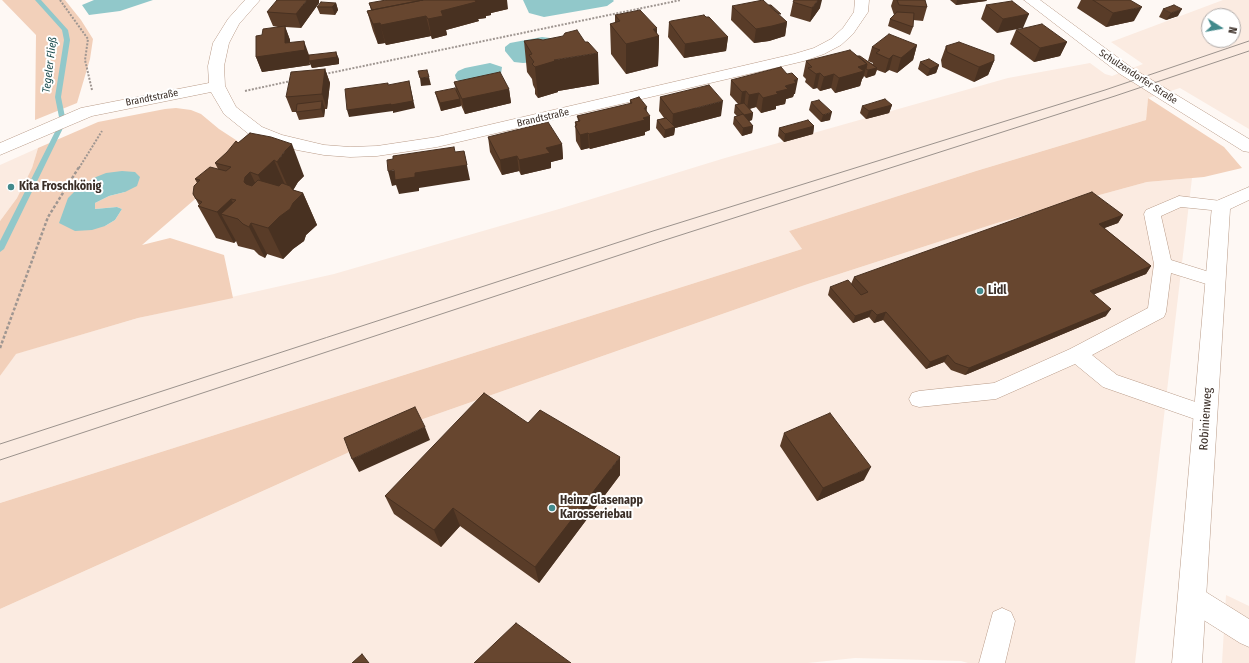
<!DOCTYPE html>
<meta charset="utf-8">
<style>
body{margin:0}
#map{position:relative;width:1249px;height:663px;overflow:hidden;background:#fef8f4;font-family:"Fira Sans Condensed",sans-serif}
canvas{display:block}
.north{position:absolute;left:1201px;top:8px;width:40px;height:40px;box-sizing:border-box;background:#fff;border:1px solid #b0aba9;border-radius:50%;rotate:101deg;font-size:11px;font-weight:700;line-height:16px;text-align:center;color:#3a2e27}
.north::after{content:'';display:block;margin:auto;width:14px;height:18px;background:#428a8c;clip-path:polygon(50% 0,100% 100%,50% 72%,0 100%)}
</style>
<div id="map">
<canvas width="1249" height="663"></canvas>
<div class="north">N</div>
</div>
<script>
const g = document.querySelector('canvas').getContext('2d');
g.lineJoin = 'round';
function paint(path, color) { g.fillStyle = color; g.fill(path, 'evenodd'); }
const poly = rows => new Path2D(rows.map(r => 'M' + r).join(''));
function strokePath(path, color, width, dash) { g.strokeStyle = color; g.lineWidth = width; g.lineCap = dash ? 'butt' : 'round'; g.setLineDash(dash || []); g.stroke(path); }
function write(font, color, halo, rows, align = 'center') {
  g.font = font + ' "Fira Sans Condensed",sans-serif'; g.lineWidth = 4; g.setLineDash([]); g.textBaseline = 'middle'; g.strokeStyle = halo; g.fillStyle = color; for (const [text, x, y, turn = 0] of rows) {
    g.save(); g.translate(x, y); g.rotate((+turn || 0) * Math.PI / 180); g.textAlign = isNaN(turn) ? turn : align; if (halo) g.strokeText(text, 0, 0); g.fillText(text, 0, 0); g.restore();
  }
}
paint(poly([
 [1223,0,1249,0,1249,129,1180,88,1148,98,1146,120,976,171,789,231,802,249,0,503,0,376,15,354,138,318,334,274,559,209,725,158,1008,78,1090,63,1105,74,1112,76,1143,64,1111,42],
 [1209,16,1233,16,1233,40,1209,40],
 [38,148,32,168,17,198,0,221,0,165],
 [1192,178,1135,663,968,663,961,661,855,658,808,663,0,663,0,609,423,419,805,285,997,223,1147,182],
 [1226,595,1249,606,1249,663,1222,663]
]), '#fbebe1');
paint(poly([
 [2,0,65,0,81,20,93,39,90,59,77,103,35,120,36,35],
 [1148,98,1224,147,1242,168,1204,177,1147,182,997,223,805,285,423,419,0,609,0,503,802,249,789,231,976,171,1146,120],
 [176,108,191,110,201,114,219,129,239,142,253,149,142,245,170,238,224,255,233,298,138,318,16,354,0,376,0,221,17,198,32,168,38,148,98,122,165,109],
 [78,188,125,192,109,196,95,203,95,209,117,207,122,209,115,220,105,226]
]), '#f2d0ba');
paint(poly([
 [94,0,153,0,120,11,89,15,82,5],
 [523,0,613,0,614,1,607,6,544,17,529,13],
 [542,37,558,39,545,61,523,63,514,62,505,51,505,47,510,43],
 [490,63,502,67,501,74,496,77,461,83,456,79,455,75,458,71,465,68],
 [122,171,135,172,140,177,137,186,125,192,109,196,95,203,95,209,117,207,122,209,115,220,105,226,92,230,75,231,59,223,68,198,78,188,96,177,106,173]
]), '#91c8ca');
paint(poly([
 [35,0,41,0,68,30,70,40,61,97,66,122,4,249,0,252,0,241,60,122,55,97,64,40,62,30,35,0]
]), '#91c8ca');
const service = poly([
 [1179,196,1221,201,1227,202,1229,206,1227,210,1221,211,1181,207,1161,216,1171,260,1222,276,1225,281,1222,286,1216,287,1171,273,1166,312,1164,317,1092,355,1117,375,1213,408,1216,414,1213,420,1206,423,1103,387,1075,364,996,399,919,407,912,405,909,399,912,393,919,391,994,383,1070,349,1148,308,1154,264,1144,214,1146,210,1179,196],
 [1192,586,1201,589,1249,619,1249,647,1240,643,1183,607,1180,598,1183,589,1192,586],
 [1002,608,1011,612,1015,621,1005,663,979,663,993,612,1002,608]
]);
const minor = poly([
 [245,0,260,0,239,24,229,43,224,66,225,86,236,107,262,127,282,135,324,145,350,147,377,146,437,137,794,54,814,48,831,39,843,28,854,12,855,0,869,0,868,12,853,34,841,45,824,54,804,61,437,147,377,156,350,157,324,155,297,150,270,143,250,135,224,114,211,92,92,116,0,155,0,143,81,108,209,83,208,66,213,43,228,19,245,0],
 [1024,0,1040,0,1132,68,1249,139,1249,152,1243,151,1120,74,1024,0],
 [1249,187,1249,200,1230,209,1202,663,1172,663,1212,206,1214,202,1249,187]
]);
strokePath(service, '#b99b88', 1);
strokePath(minor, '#b99b88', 1);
strokePath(poly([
 [60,0,88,39,85,60,92,90],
 [325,74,681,0],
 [245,91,291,81],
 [79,168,102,131]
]), '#9f9691', 2, [2, 1.5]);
strokePath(poly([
 [0,348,48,217,79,167]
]), '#9f9691', 2.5, [3, 2]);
paint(service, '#fff');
paint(minor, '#fff');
strokePath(poly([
 [0,444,653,231,1105,90,1249,41],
 [0,460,662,241,1115,96,1249,51]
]), '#9c938d', 1);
paint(poly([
 [893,0,925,0,927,7,923,21,913,20,913,27,910,35,888,26,890,19,894,15,891,6],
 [950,0,987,0,986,1,956,5],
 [1081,0,1130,0,1134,21,1106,27,1077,8],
 [793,2,820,8,810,22,790,16],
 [319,3,301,28,285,27,290,40,290,43,309,55,339,59,339,64,312,68,309,61,310,65,262,72,256,57,262,35,278,27,273,26,267,12],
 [336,3,338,10,335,15,320,14,317,7],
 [369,3,508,9,491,13,491,15,486,16,486,18,478,19,479,21,446,30,447,35,432,39,431,36,386,45,385,43,378,44,373,31,367,11,371,10],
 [986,5,1029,14,997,33,981,19],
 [732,6,780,16,787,22,785,36,769,41,754,43,731,20],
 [1163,9,1178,16,1166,20,1159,17],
 [615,15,657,33,659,39,658,66,626,74,611,54,610,24,615,23],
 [669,22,728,37,726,51,684,58,668,37],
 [1016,30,1067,42,1060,56,1034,62,1010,44],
 [524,41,599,84,558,91,558,92,538,98,535,94,535,89,533,85,532,79,527,72],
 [917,45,913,60,897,73,889,70,885,73,877,70,875,75,866,78,864,76,863,78,862,79,860,86,835,93,831,88,820,91,817,88,813,89,805,82,806,79,803,76,806,61,858,56,873,64,873,63,868,61,872,47],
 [946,46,994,61,988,75,974,82,942,67,941,60],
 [920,62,939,65,936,73,927,76,918,69],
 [325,69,330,83,327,109,325,109,324,117,299,120,296,112,292,112,286,97],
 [731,80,795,94,794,94,793,97,786,99,785,104,776,106,776,109,761,113,756,107,750,109,753,113,752,120,749,121,753,126,752,133,742,136,733,124,734,117,737,116,734,113,735,105,738,104,730,95],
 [454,82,509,89,511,103,465,114,461,105,461,106,441,111,437,99,435,92,456,90],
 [660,97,721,116,675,128,674,135,664,138,656,128,657,120,664,118,659,111],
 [630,100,647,111,650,130,645,132,645,135,590,149,589,148,581,150,576,141,575,122,578,121,577,116,630,104],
 [811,102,830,120,821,122,809,110],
 [892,105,889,113,866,119,860,113,862,106],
 [814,126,813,134,784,142,778,136,779,128],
 [250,133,304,176,298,182,293,190,303,193,317,225,306,235,304,241,293,249,283,259,267,254,265,258,259,255,254,250,238,246,236,241,234,243,216,238,198,206,199,205,193,194,197,183,195,179,218,169,215,163],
 [488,137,562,144,563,159,551,162,551,168,521,175,519,171,502,175,490,152],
 [1123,215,1118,223,1104,228,1151,266,1146,274,1094,294,1106,316,965,375,951,370,944,362,926,369,883,320,874,323,869,317,853,323,828,295,830,287,851,284,854,277],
 [528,423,620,475,539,583,460,526,441,547,394,514,385,496],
 [784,433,864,480,817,501,780,446]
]), '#593c28');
paint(poly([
 [307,0,319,0,319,3,301,28,296,14],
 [475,0,507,0,508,9,491,13,491,15,486,16,486,18,478,19,479,21,446,30,447,35,432,39,428,19,426,16,431,36,386,45,380,23,385,43,378,44,373,24,441,11],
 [818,0,822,0,820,8,810,22,812,8],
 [957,0,987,0,986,1,956,5],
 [336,3,338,10,335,15,332,7],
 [1142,7,1134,21,1106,27,1113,13],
 [1182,9,1178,16,1166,20,1171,13],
 [1029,14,1023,28,997,33,1003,19],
 [787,22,785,36,769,41,754,43,756,29],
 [285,26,290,40,290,53,304,41,309,55,309,61,336,52,339,59,339,64,312,68,309,61,310,65,262,72,256,57,285,43],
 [657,28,657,36,659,36,659,39,658,66,626,74,626,44,653,29],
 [728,37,726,51,684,58,685,44],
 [1067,42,1060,56,1034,62,1040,48],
 [917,45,913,60,897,73,901,58],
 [598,53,599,84,558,91,558,92,538,98,535,67,554,60],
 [893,55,889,70,885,73,889,59],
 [994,61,988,75,974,82,979,67],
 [867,64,863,78,862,79,860,86,835,93,839,78,858,67],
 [939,65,936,73,927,76,930,69],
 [877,68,875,75,866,78,868,70],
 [325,69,330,83,327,109,322,94],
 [820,73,817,88,813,89,816,74],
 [834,74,831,88,820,91,824,77],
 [429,77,431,85,421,86,420,78],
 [798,79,795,94,794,94,793,97,786,99,785,104,776,106,776,109,761,113,763,98,776,92,794,80],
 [409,81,415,108,393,113,393,111,349,117,347,110],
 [509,89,511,103,465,114,462,99],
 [746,91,744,106,740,107,742,92],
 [759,93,756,107,747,109,749,95],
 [460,99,461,106,441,111,440,103],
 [322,101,325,109,324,117,321,109],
 [723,101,721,116,675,128,674,135,664,138,665,130,672,128,673,114],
 [892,105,889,113,866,119,869,111],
 [647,107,646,117,650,116,650,130,645,132,645,135,590,149,589,134],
 [832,112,830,120,821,122,823,115],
 [753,113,752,120,743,123,744,115],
 [753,126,752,133,742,136,743,128],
 [814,126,813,134,784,142,785,134],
 [588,133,589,148,581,150,580,135],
 [292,144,304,176,298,182,291,194,277,162,285,151],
 [562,144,563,159,551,162,551,168,521,175,519,160,546,148],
 [464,151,470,180,419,188,419,191,399,194,396,185,392,186,388,171,458,166],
 [517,156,519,171,502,175,500,160],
 [274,160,288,192,273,206,258,175],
 [250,172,265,204,244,182,245,177],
 [303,193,317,225,306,235,304,241,293,249,283,259,268,228],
 [231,199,244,224,238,219,221,214,236,241,234,243,217,212],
 [1123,215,1118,223,1094,232,1099,224],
 [251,223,267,254,265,258,249,227],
 [1151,266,1146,274,1085,298,1090,291],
 [1111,309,1106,316,965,375,969,368],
 [872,310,869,317,853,323,855,316],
 [886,312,883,320,874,323,877,315],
 [948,355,944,362,926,369,930,362],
 [425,427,430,440,359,472,352,459],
 [620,457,620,475,539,583,535,567],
 [871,467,864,480,817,501,823,488],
 [453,508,460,526,441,547,434,530]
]), '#483121');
const building = poly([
 [277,0,307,0,296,14,267,12,277,0],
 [386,0,423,0,372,10,369,3,386,0],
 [423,0,475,0,476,2,441,11,443,16,428,19,426,16,381,25,380,23,373,24,367,11,423,0],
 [763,0,787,22,772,26,756,29,732,6,763,0],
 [794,0,818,0,812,8,793,2,794,0],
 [897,0,925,0,927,7,899,5,897,0],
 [1093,0,1130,0,1142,7,1113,13,1093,0],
 [1012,1,1029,14,1003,19,986,5,1012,1],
 [321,2,336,3,332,7,317,7,321,2],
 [769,5,771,5,781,14,779,14,769,5],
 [1174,5,1182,9,1171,13,1163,9,1174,5],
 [640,10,657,28,653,29,659,36,626,44,610,24,620,21,615,15,640,10],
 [897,12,914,13,913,27,890,19,897,12],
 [704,15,706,17,709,17,728,37,685,44,669,22,671,21,704,15],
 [1042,24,1067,42,1040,48,1016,30,1042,24],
 [285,26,285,43,304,41,305,50,256,57,256,36,262,35,263,29,285,26],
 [577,30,585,42,588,42,598,53,554,60,555,61,535,67,532,64,534,62,529,55,532,54,524,41,538,39,543,40,563,36,565,33,577,30],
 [889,34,917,45,901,58,893,55,889,59,876,53,880,50,872,47,889,34],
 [959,42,994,55,994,61,979,67,947,52,946,46,959,42],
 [850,50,867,64,858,67,864,71,839,78,834,74,824,77,820,73,816,74,808,68,812,67,806,61,850,50],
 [336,52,337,57,309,61,309,55,336,52],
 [858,56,860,56,877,68,868,70,866,69,867,64,858,56],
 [929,59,939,65,930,69,920,62,929,59],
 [781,67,787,74,792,73,798,79,794,80,796,83,785,86,788,89,776,92,778,94,763,98,759,93,749,95,746,91,742,92,731,80,781,67],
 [325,69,322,94,286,97,291,72,325,69],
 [427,70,429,77,420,78,418,71,427,70],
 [500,72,509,89,462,99,454,82,500,72],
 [409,81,413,101,391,105,391,104,347,110,345,89,388,83,388,85,409,81],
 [709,85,723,101,673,114,660,97,709,85],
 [455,88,460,99,440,103,435,92,455,88],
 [639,97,647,107,644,108,650,116,643,118,645,120,589,134,588,133,580,135,575,126,577,125,575,122,580,121,577,116,632,103,630,100,639,97],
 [885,99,892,105,869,111,862,106,885,99],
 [819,100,832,112,823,115,811,102,819,100],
 [322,101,321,109,296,112,297,104,322,101],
 [744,103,753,113,744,115,735,105,744,103],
 [743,114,753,126,743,128,734,117,743,114],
 [666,118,675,127,665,130,657,120,666,118],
 [808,120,814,126,785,134,779,128,808,120],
 [548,122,562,144,546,148,550,153,519,160,517,156,500,160,488,137,548,122],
 [250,133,271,137,292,144,285,151,277,162,274,160,258,175,250,172,245,177,244,182,246,184,252,186,258,180,279,186,282,183,290,186,293,190,303,193,293,203,290,209,279,217,268,228,251,223,249,227,243,224,238,219,221,214,236,200,231,199,217,212,198,206,202,202,196,199,193,194,194,186,200,180,195,179,210,167,226,171,231,167,215,163,227,152,236,141,238,143,250,133],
 [454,147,455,152,464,151,467,165,415,173,415,177,395,180,394,170,388,171,387,160,393,159,393,156,454,147],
 [1092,192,1123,215,1099,224,1151,266,1090,291,1111,309,969,368,955,363,948,355,930,362,886,312,877,315,872,310,855,316,830,287,848,280,861,295,868,292,854,277,1092,192],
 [484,393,528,423,540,410,620,457,535,567,453,508,434,530,385,496,484,393],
 [415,407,425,427,352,459,344,438,415,407],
 [830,413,871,467,823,488,784,433,830,413],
 [516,623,571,663,474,663,516,623],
 [362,654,369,663,352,663,362,654]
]);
paint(building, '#67462f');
strokePath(building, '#483121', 1);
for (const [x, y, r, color] of [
 [11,187,4,"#428a8c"],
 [980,291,4,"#428a8c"],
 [552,508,4,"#428a8c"]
]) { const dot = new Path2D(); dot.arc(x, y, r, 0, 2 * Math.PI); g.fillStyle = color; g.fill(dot); strokePath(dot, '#fff', 1.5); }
write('10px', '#3a2e27', '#fff', [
 ["Schulzendorfer Straße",1138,77,33],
 ["Brandtstraße",152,98,-11],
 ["Brandtstraße",543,118,-13]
]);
write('italic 11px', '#1a4b4d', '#fff', [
 ["Tegeler Fließ",50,65,-83]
]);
write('bold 12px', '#3a2e27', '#fff', [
 ["Kita Froschkönig",19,187],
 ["Lidl",988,291],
 ["Heinz Glasenapp",560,501],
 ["Karosseriebau",560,515]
], 'left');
write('12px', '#3a2e27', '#fff', [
 ["Robinienweg",1206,419,-86]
]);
</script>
